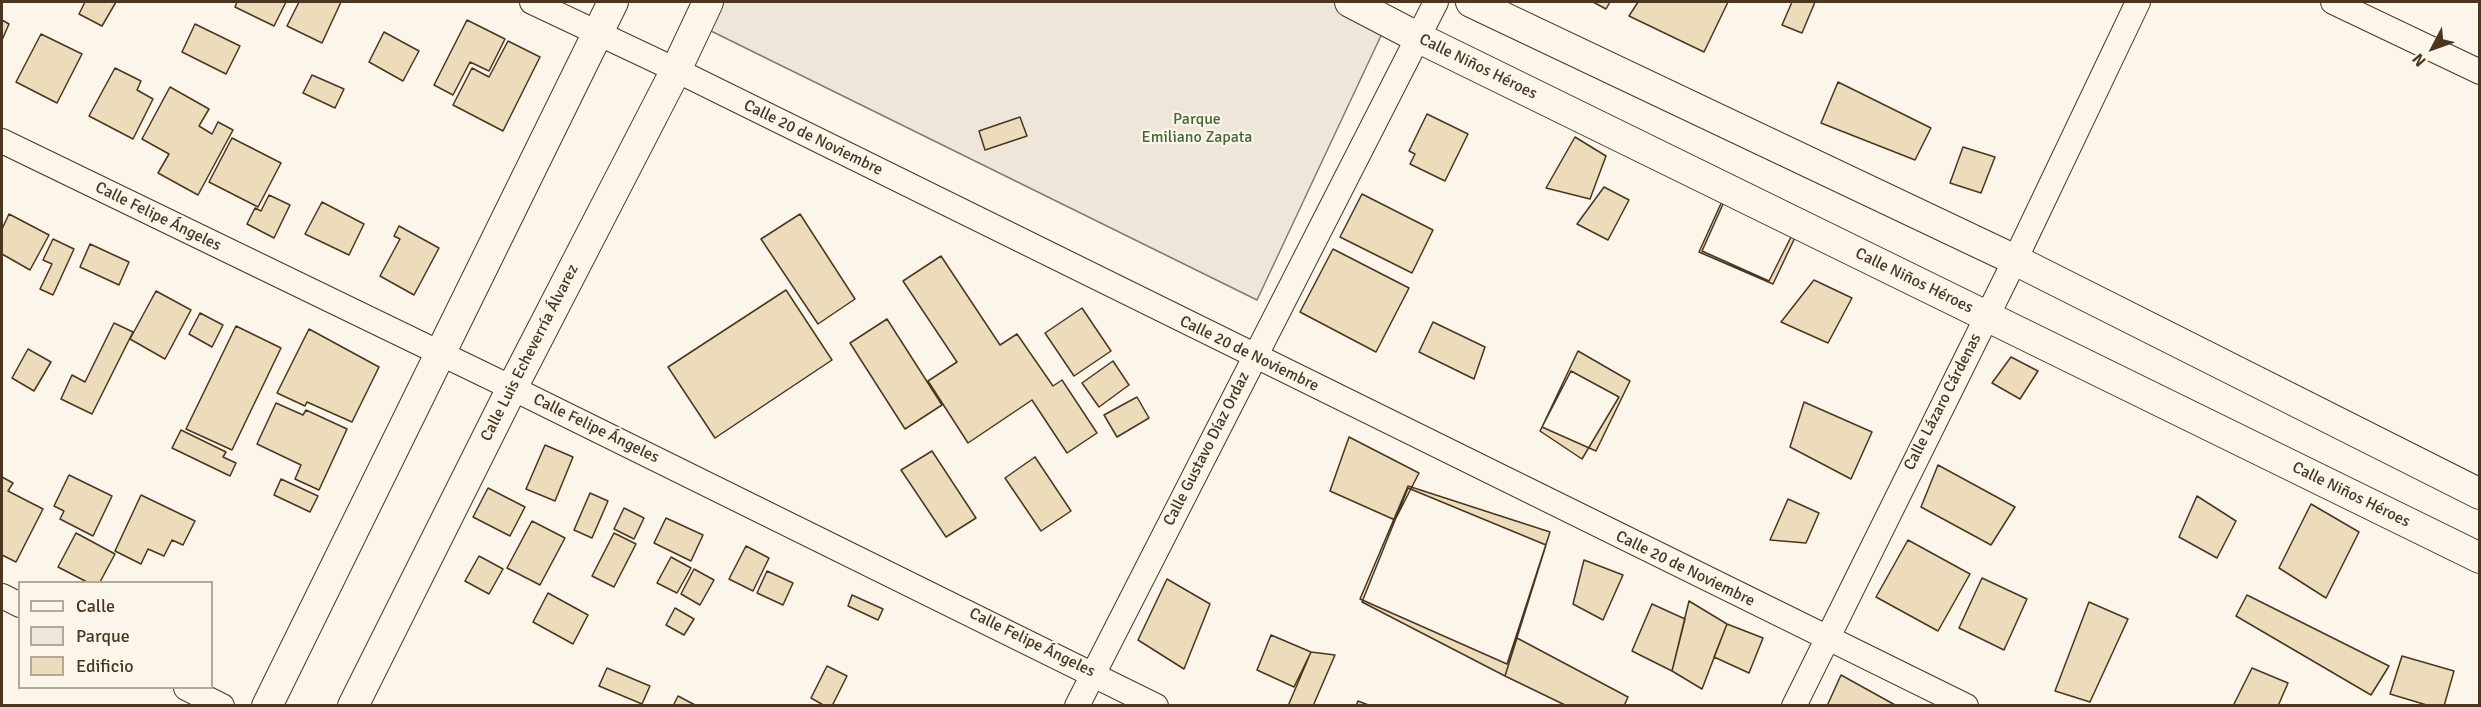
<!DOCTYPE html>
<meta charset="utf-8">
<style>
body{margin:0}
#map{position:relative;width:2481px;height:707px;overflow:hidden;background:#fbf6e9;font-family:Signika,sans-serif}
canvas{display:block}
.frame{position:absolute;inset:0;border:3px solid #4a3520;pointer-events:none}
.legend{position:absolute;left:18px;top:581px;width:195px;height:108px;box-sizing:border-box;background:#fbf6e9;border:2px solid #b4a999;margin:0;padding:8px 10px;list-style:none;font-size:18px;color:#4a3520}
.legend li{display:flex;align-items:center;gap:12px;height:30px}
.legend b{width:30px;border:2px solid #b4a999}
.north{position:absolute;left:2403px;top:18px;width:60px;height:60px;-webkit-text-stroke:4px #fbf6e9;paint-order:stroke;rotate:229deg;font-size:16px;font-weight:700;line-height:24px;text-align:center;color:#4a3520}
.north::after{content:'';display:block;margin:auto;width:21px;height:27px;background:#4a3520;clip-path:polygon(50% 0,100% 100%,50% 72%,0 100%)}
</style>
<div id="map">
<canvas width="2481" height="707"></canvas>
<div class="frame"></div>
<ul class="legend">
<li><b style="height:8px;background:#fbf6e9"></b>Calle</li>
<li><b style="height:16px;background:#ede6d9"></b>Parque</li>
<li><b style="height:16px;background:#ecdcbc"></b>Edificio</li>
</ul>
<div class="north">N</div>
</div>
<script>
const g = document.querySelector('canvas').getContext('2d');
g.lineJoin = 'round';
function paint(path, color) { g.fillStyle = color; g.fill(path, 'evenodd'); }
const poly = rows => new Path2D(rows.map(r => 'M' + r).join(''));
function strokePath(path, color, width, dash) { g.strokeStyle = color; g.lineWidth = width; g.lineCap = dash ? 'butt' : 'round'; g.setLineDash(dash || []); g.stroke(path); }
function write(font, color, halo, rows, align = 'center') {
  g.font = font + ' Signika,sans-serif'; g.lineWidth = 4.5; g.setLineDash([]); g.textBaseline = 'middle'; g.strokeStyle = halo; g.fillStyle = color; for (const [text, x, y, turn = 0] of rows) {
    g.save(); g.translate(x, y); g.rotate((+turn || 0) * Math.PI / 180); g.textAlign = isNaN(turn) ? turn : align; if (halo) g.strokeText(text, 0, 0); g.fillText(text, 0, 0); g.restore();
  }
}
const green = poly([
 [721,2,1337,2,1386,25,1257,300,707,29,721,2]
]);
paint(green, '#ede6d9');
strokePath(green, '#887966', 1.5);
const building = poly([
 [85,2,116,2,102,26,79,14,85,2],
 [237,2,286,2,274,26,235,7,237,2],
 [299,2,341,2,322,43,287,26,299,2],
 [1593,2,1610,2,1606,9,1593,2],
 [1638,2,1728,2,1704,52,1629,16,1638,2],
 [1792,2,1815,2,1802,33,1782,25,1792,2],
 [2,20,9,24,2,40,2,20],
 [467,20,505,39,489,71,470,62,453,95,434,85,467,20],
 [195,24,240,46,226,74,182,52,195,24],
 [384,32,419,51,403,81,369,62,384,32],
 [41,34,82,54,57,103,16,82,41,34],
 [508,41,540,57,503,131,453,105,472,68,489,77,508,41],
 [115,68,141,81,137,90,153,99,133,139,89,116,115,68],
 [312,75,344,89,335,108,303,93,312,75],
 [1838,82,1931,128,1915,160,1821,123,1838,82],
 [170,87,209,109,199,126,212,134,218,122,233,130,198,195,158,173,169,154,142,139,170,87],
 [1427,114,1468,134,1445,181,1410,164,1415,154,1409,151,1427,114],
 [1020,117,1027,136,985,150,979,131,1020,117],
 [1575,137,1606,156,1590,199,1546,188,1575,137],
 [232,138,281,163,258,207,209,182,232,138],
 [1963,147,1995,157,1981,193,1950,183,1963,147],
 [1604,187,1629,200,1608,240,1577,224,1604,187],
 [1728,188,1800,227,1773,284,1699,252,1728,188],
 [1728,193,1796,227,1769,281,1702,251,1728,193],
 [1362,194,1433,230,1412,273,1340,237,1362,194],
 [269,195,290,205,274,238,247,224,255,208,261,211,269,195],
 [322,202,364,224,349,255,305,234,322,202],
 [9,214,49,235,30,270,2,254,2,229,9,214],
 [800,214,855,299,818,324,761,239,800,214],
 [399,226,439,248,414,295,380,276,400,239,394,236,399,226],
 [53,239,74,249,53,295,40,289,52,264,43,260,53,239],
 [90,244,129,262,119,285,80,267,90,244],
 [1333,249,1409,288,1376,352,1300,312,1333,249],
 [941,256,1000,345,1017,334,1053,386,1062,380,1097,433,1067,453,1032,400,968,443,928,381,957,362,903,281,941,256],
 [1814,280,1852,298,1828,343,1781,322,1814,280],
 [786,290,832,360,715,438,668,367,786,290],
 [156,291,191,310,165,359,130,339,156,291],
 [1082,308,1111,351,1074,376,1045,333,1082,308],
 [200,313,223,325,212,347,189,334,200,313],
 [887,319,942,405,905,429,850,343,887,319],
 [1433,322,1485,347,1474,379,1419,352,1433,322],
 [114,323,133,332,92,414,61,399,72,375,85,382,114,323],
 [236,326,281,348,232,450,186,429,236,326],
 [309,329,379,367,352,422,307,402,305,406,277,393,309,329],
 [28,349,51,362,34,391,12,378,28,349],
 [1578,351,1630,381,1596,451,1542,427,1578,351],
 [2011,357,2038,371,2020,399,1992,383,2011,357],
 [1113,361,1129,385,1099,407,1082,383,1113,361],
 [1571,371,1619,397,1582,459,1540,431,1571,371],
 [1137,397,1149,418,1117,437,1104,415,1137,397],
 [1804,402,1872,432,1851,479,1790,447,1804,402],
 [276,403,303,415,306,410,347,429,319,490,295,479,301,465,257,444,276,403],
 [181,430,226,452,223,457,236,463,230,476,172,448,181,430],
 [1349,437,1419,473,1395,520,1330,491,1349,437],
 [545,445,573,457,555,501,526,489,545,445],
 [932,451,976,518,946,537,901,470,932,451],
 [1035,457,1071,511,1041,531,1005,478,1035,457],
 [1938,465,2015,507,1991,545,1921,507,1938,465],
 [69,475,112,496,93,536,60,519,64,511,54,506,69,475],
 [2,477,13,483,8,491,43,509,16,562,2,555,2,477],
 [281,479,318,496,310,512,274,495,281,479],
 [1408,486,1550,532,1507,664,1360,599,1408,486],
 [488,488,525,507,510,536,473,517,488,488],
 [1408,488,1546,545,1505,676,1362,602,1408,488],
 [590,493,608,501,592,538,574,530,590,493],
 [141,495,195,521,183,545,172,540,164,556,148,549,141,564,115,551,141,495],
 [2197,496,2236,521,2217,558,2179,537,2197,496],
 [1788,499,1819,513,1806,543,1770,540,1788,499],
 [2311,504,2359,532,2326,598,2279,568,2311,504],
 [624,508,644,518,634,539,614,529,624,508],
 [666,518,703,535,691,561,654,543,666,518],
 [532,521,565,538,540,585,507,568,532,521],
 [76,533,115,554,100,582,87,582,58,567,76,533],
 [614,533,636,544,614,587,592,576,614,533],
 [1908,540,1970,574,1938,631,1876,597,1908,540],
 [746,546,769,558,753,591,729,579,746,546],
 [479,556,503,569,489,594,465,581,479,556],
 [671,557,691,568,677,593,657,583,671,557],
 [1584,560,1623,575,1603,620,1573,604,1584,560],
 [694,569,714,580,700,605,681,594,694,569],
 [767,571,793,583,783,605,757,593,767,571],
 [1982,578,2027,599,2004,650,1959,628,1982,578],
 [1167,579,1210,604,1184,669,1138,640,1167,579],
 [548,593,588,615,573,644,533,622,548,593],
 [852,595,883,609,878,620,848,606,852,595],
 [2247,595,2389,666,2371,695,2236,616,2247,595],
 [1689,601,1727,624,1702,689,1672,671,1689,601],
 [2089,602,2128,619,2090,702,2055,691,2089,602],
 [1652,604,1685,619,1672,671,1632,651,1652,604],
 [675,608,694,619,684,635,666,625,675,608],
 [1727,624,1763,638,1749,673,1714,657,1727,624],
 [1271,635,1311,652,1294,687,1257,670,1271,635],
 [1517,638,1628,697,1624,706,1567,706,1505,676,1517,638],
 [1311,652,1335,655,1313,706,1288,706,1311,652],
 [2402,656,2454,671,2444,706,2430,706,2390,694,2402,656],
 [827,666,847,676,832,706,825,706,811,698,827,666],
 [607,668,650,686,642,704,599,686,607,668],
 [2252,668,2288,683,2278,706,2233,706,2252,668],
 [1841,675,1897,706,1827,706,1841,675],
 [678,696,697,706,673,706,678,696],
 [1358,701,1371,706,1356,706,1358,701]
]);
paint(building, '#ecdcbc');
strokePath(building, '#4a3520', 1.5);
const minor = poly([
 [532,2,676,70,1966,706],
 [2333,2,2480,72],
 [2,141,512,388,1156,706],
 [2,596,20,605],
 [186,688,222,706],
 [1077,706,1436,2],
 [1794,706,2015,260,2138,2]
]);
const tertiary = poly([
 [1350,2,1419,38,2480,558],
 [1471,2,2015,260,2480,494],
 [267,706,613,2],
 [353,706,512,388,676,70,708,2]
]);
strokePath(minor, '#4a3520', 26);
strokePath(tertiary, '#4a3520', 32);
strokePath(minor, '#fbf6e9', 24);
strokePath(tertiary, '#fbf6e9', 30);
write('16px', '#4a3520', '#fbf6e9', [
 ["Calle Niños Héroes",1478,67,26],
 ["Calle 20 de Noviembre",813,138,26],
 ["Calle Felipe Ángeles",158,217,26],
 ["Calle Niños Héroes",1914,281,26],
 ["Calle Luis Echeverría Álvarez",530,353,-63],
 ["Calle 20 de Noviembre",1249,354,26],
 ["Calle Lázaro Cárdenas",1943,402,-63],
 ["Calle Felipe Ángeles",596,429,26],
 ["Calle Gustavo Díaz Ordaz",1207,449,-63],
 ["Calle Niños Héroes",2351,495,26],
 ["Calle 20 de Noviembre",1685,569,26],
 ["Calle Felipe Ángeles",1032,643,26]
]);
write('16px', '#436837', '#fbf6e9', [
 ["Parque",1197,120],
 ["Emiliano Zapata",1197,138]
]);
</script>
